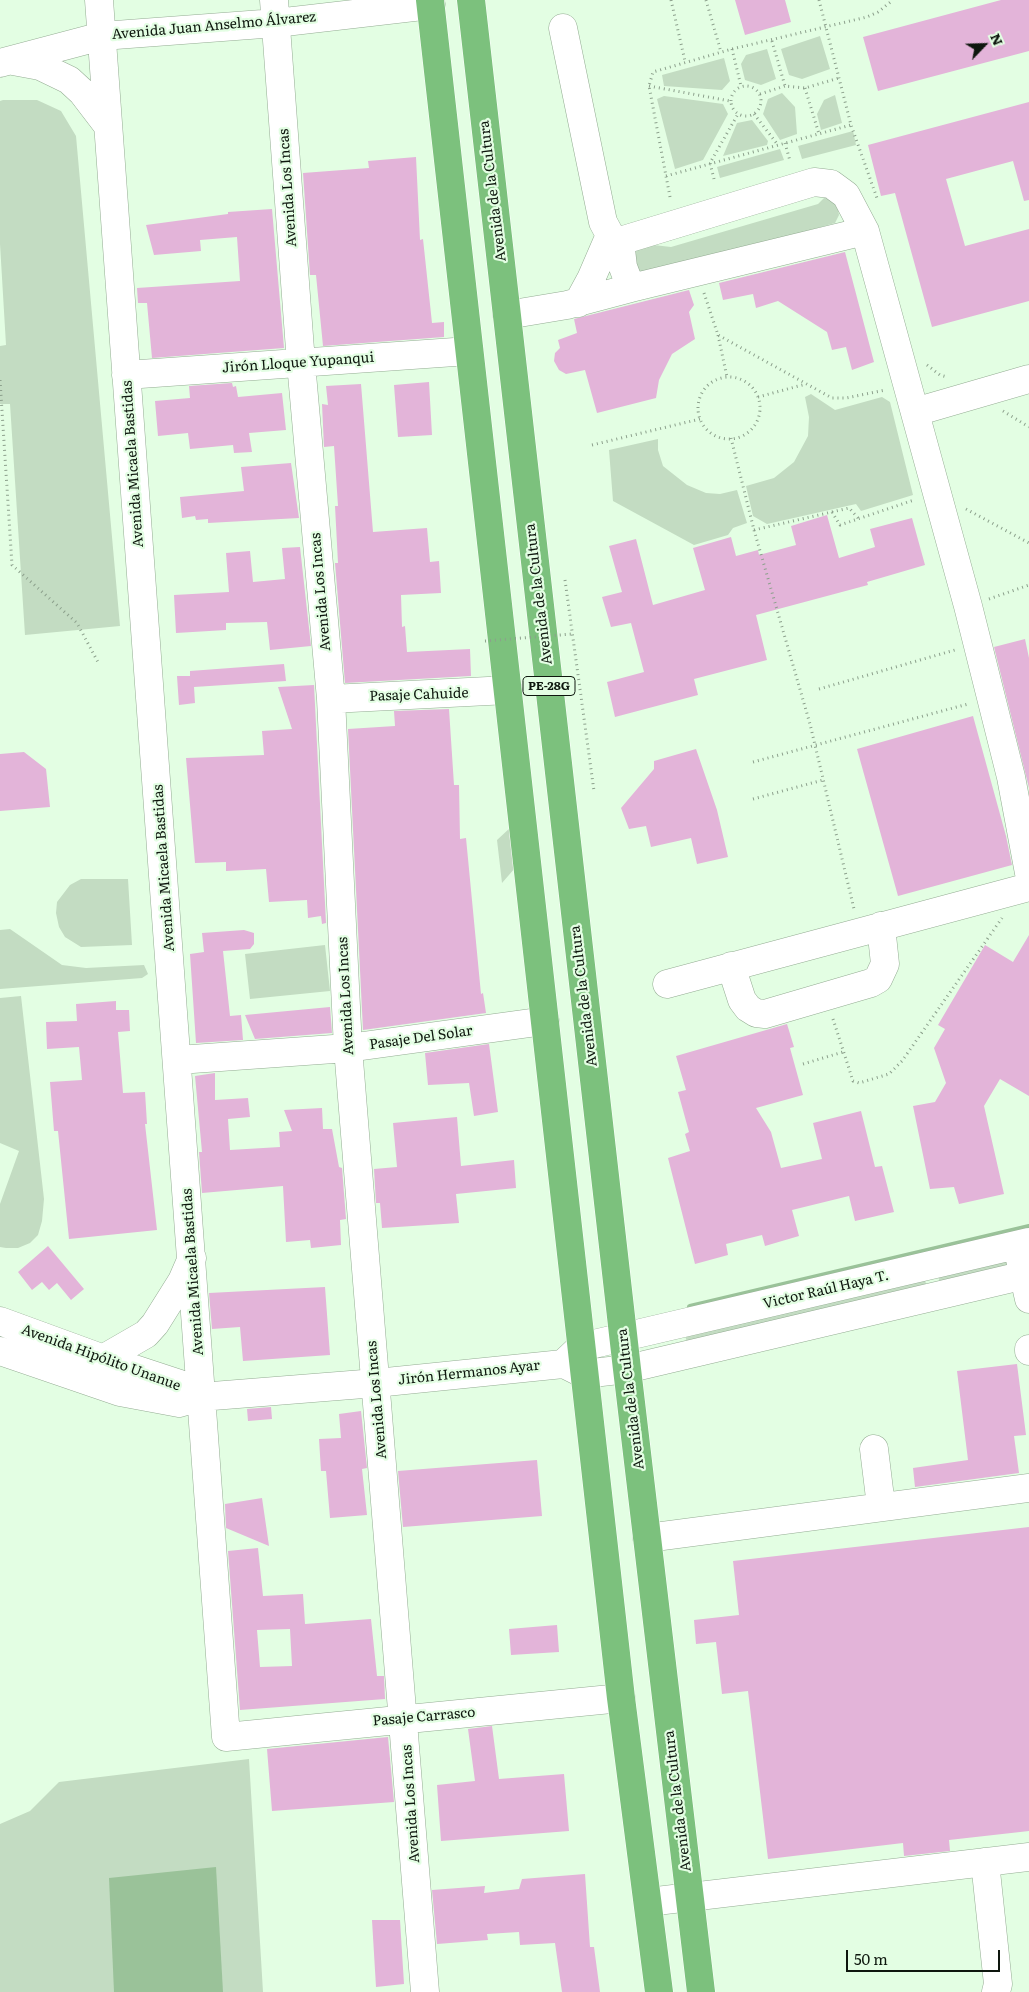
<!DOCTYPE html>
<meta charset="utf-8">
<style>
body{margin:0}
#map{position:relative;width:1029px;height:1992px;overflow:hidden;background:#e3fee3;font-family:Literata,serif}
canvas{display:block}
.north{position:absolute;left:959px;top:20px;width:50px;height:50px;-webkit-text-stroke:4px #e3fee3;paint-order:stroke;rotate:66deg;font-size:14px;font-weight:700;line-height:20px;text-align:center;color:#0e170e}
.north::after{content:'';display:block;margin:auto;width:18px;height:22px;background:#0e170e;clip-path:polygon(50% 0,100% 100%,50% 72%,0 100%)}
.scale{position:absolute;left:846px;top:1950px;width:154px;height:22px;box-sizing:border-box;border:2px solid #0e170e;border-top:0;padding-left:6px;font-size:15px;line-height:18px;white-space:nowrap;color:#0e170e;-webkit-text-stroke:4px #e3fee3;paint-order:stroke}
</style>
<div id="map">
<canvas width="1029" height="1992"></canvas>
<div class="north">N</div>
<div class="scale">50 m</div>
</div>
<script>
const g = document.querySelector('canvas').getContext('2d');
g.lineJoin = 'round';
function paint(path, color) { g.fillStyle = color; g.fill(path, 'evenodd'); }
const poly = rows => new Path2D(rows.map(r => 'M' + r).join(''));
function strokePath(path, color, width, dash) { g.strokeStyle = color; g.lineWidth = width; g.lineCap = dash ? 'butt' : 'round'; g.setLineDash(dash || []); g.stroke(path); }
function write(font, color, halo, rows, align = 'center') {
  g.font = font + ' Literata,serif'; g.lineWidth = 4.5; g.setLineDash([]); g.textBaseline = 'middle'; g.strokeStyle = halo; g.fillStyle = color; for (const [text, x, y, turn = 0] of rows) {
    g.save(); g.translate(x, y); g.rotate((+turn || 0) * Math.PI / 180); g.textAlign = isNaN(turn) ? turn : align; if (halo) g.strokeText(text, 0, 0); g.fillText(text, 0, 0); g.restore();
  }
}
paint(poly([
 [820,36,830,69,802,79,789,75,781,49],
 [767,49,776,79,761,85,745,80,741,64,746,55],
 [724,58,730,81,722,90,664,86,662,75],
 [782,93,795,107,797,134,780,140,763,114,768,99],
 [835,95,842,123,821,130,817,114,824,100],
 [664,96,723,104,728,114,703,160,675,169,657,99],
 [3,100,37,100,61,111,76,136,120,626,25,635,10,404,0,404,0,346,6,345,0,244,0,101],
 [752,120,768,141,767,145,723,156,737,123],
 [853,131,856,145,802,159,798,146],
 [780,149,784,160,720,178,717,167],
 [827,195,836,201,839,215,835,223,656,273,638,275,628,266,636,243,671,247,818,204],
 [811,394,835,410,882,397,890,402,913,495,861,511,856,504,767,524,753,516,746,486,774,478,794,462,808,436,809,417,805,397],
 [658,439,658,450,663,466,687,485,706,493,720,494,737,490,747,523,733,528,728,535,694,545,613,501,609,450],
 [511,827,515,868,502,883,497,840],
 [81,879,128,879,132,945,81,947,65,937,59,927,56,913,57,902,70,885],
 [10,929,62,965,86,968,144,965,148,974,142,978,0,989,0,930],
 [325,945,330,991,250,999,245,954],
 [21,996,44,1199,42,1221,38,1235,30,1243,18,1248,6,1248,0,1247,0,1204,19,1151,0,1143,0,998],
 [1002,1257,1012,1263,942,1289,937,1273],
 [924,1276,928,1292,688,1348,685,1334],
 [249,1759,263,1992,0,1992,0,1824,30,1811,59,1782]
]), '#c3dcc2');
paint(poly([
 [216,1867,223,1992,114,1992,109,1878]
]), '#9ac299');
strokePath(poly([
 [690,1307,1029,1227]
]), '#9ac299', 6);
paint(poly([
 [735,0,785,0,791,22,745,35],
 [1001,0,1029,0,1029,51,878,91,863,37],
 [1029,102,1029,200,1024,201,1013,161,946,179,965,246,1029,229,1029,301,932,327,895,193,881,196,868,145],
 [416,157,420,240,423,239,432,323,444,322,444,337,323,346,316,275,310,275,303,173,369,168,368,161],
 [272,209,284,348,152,358,147,303,138,303,137,288,240,281,237,237,200,240,201,251,154,255,146,225,228,214,228,212],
 [845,252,874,362,852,370,846,347,832,350,827,332,778,301,756,308,753,294,723,300,719,283],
 [689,290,694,305,689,312,695,339,672,354,659,380,656,398,597,413,585,370,566,374,559,370,554,361,555,353,560,348,558,340,577,333,574,319],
 [429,382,432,435,398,437,394,385],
 [232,383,233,387,236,386,238,397,282,393,286,430,249,433,252,452,234,453,233,445,190,449,188,433,158,436,155,401,190,398,189,386],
 [361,384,373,532,427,528,430,562,439,561,441,593,401,595,402,627,405,626,407,652,470,649,471,676,345,683,335,563,338,563,335,506,338,506,334,446,324,447,322,404,328,405,326,386],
 [291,463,299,518,208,523,208,519,196,520,195,516,182,518,180,497,244,491,241,467],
 [827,515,839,558,875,547,870,529,912,518,925,565,867,582,868,585,756,615,767,660,694,679,698,695,615,717,607,682,644,672,631,623,611,627,602,597,622,592,609,546,636,539,653,605,705,590,693,548,731,537,736,556,758,550,759,555,796,545,791,526],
 [300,547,311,646,270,650,267,622,226,623,226,630,176,633,174,595,229,592,226,553,250,551,253,582,285,579,282,548],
 [1025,639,1029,658,1029,788,994,647],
 [284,664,286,681,194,687,195,703,179,705,177,676,190,676,190,671],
 [314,685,326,923,322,924,321,916,308,918,307,900,269,902,266,869,226,871,226,862,195,863,186,758,264,755,262,731,292,729,278,687],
 [449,709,454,785,459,785,460,839,466,838,481,994,483,993,486,1013,363,1030,348,729,395,726,394,711],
 [973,716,1006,836,1012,865,898,896,857,749],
 [696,749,717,810,728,857,697,864,691,838,651,847,646,826,629,829,621,808,654,769,654,761],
 [24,752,46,769,50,807,0,811,0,754],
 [244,930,254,933,254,944,250,949,223,951,230,1016,241,1015,243,1040,196,1043,190,954,204,952,202,933],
 [1029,935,1029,1096,1000,1079,984,1106,1004,1194,959,1204,954,1187,930,1189,913,1106,935,1102,946,1083,934,1048,945,1029,938,1025,985,945,1013,962],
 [116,1001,116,1010,129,1010,130,1031,118,1032,123,1093,145,1092,147,1124,145,1124,157,1230,69,1239,58,1131,54,1131,50,1082,82,1080,79,1047,47,1049,46,1022,77,1021,76,1004],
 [330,1007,332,1033,255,1039,245,1015],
 [787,1024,794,1047,790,1048,803,1095,756,1108,771,1132,781,1168,822,1159,813,1123,861,1111,875,1167,882,1166,894,1212,855,1221,849,1196,792,1210,799,1236,765,1246,762,1235,726,1244,728,1255,695,1264,668,1158,690,1151,685,1134,689,1132,678,1092,686,1090,676,1056],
 [489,1044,498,1112,474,1116,469,1083,428,1085,425,1053],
 [215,1073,215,1100,248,1098,250,1117,228,1119,230,1150,280,1147,279,1132,292,1131,284,1110,322,1108,323,1129,332,1129,339,1167,342,1168,346,1219,340,1220,341,1245,311,1248,310,1240,286,1242,283,1186,202,1193,199,1152,202,1152,195,1076],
 [457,1117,461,1166,514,1160,516,1188,456,1194,459,1223,382,1228,380,1203,376,1203,374,1169,397,1167,393,1123],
 [48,1246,84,1289,71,1300,57,1283,49,1290,42,1282,32,1290,18,1272],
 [325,1287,330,1355,243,1361,240,1327,212,1329,209,1293],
 [1017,1364,1026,1435,1014,1436,1019,1473,915,1487,913,1468,968,1460,957,1371],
 [271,1407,272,1419,248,1421,247,1409],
 [361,1411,367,1468,362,1469,367,1515,330,1518,326,1471,321,1471,319,1439,341,1438,339,1414],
 [537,1460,542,1516,403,1527,398,1471],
 [262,1498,269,1546,226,1528,225,1504],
 [1029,1527,1029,1831,949,1840,950,1851,904,1856,903,1843,768,1859,748,1691,722,1694,716,1642,696,1644,694,1620,739,1615,733,1561],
 [258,1548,263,1596,303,1594,305,1624,371,1619,377,1676,384,1676,385,1699,240,1710,228,1551],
 [290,1629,292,1666,260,1667,257,1630],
 [557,1625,559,1652,511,1655,509,1629],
 [492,1726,499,1779,564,1774,569,1831,441,1841,437,1785,475,1781,468,1729],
 [388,1737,394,1802,272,1811,267,1749],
 [585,1874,590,1947,594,1947,600,1992,562,1992,555,1943,520,1945,519,1932,487,1934,488,1940,437,1944,432,1890,485,1886,484,1893,519,1889,522,1879],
 [372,1920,400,1920,404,1984,376,1987]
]), '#e3b4d9');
const minor = poly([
 [99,0,226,1737,621,1698],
 [274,0,301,363,331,699,348,1048,425,1992],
 [563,28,603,222,610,235,591,279,578,303],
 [13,61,40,66,69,80,82,92,108,126],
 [0,63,102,36,276,23,431,5],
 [631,288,865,231],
 [507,315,567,305,631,288,623,267,620,241,814,182,831,184,846,195,865,231,968,606,1011,777,1029,873],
 [126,375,469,351],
 [915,412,1029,379],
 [331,699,508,690],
 [731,966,742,1000,748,1008,756,1013,765,1014,871,983,878,979,885,964,881,926],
 [667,984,1029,887],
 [178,1060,348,1048,545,1021],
 [1020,1259,1029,1299],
 [0,1321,104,1359,180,1384,200,1397],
 [1029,1349,1029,1351],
 [0,1351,120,1392,179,1403,200,1397,376,1383,563,1364],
 [564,1363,581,1347,1029,1242],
 [94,1364,146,1334,155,1324,182,1281,192,1258],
 [564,1364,584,1374,627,1369,1029,1274],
 [874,1449,881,1506],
 [647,1538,1029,1488],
 [985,1862,998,1984,996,1992],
 [648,1902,1029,1857]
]);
const highway = poly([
 [430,0,621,1698,659,1992],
 [471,0,627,1369,701,1992]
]);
strokePath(minor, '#94ac93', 29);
strokePath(highway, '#fff', 29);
strokePath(poly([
 [671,0,685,61],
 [706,0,721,52],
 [819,0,851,125,878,201],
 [772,41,785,86,805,88,839,78],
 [732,49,741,86],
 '731 101a15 15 0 1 1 30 0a15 15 0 1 1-30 0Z',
 [649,86,730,101],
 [805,88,819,134],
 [760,94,785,86],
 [754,114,778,145],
 [785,143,790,161],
 [666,176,851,125],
 [714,179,710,163,738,114],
 [670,197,649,86,653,72,732,49,867,17,878,12,893,0],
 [704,293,718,335,832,398,846,398,885,390],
 [718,335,727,377],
 [927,365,940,375,947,377],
 '698 408a31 31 0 1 1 62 0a31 31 0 1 1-62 0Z',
 [0,380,12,565,77,623,99,664],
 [758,397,806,384],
 [1003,411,1029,427],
 [731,438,754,530,810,724,854,909],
 [592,445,700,419],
 [966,509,1029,543],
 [832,512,840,525,914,500],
 [754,530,849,508,859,519],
 [565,580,594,791],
 [989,599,1029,585],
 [819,689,955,650],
 [753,762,968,704],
 [753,799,823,780],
 [833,1019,853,1081,859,1083,889,1074,902,1061,1002,918],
 [803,1064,843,1052]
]), '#8ca08c', 3, [1, 4]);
strokePath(minor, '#fff', 28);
strokePath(highway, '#7cc17d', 28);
strokePath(poly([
 [485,641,572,634]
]), '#8ca08c', 3, [1, 4]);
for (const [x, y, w] of [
 [549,686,52]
]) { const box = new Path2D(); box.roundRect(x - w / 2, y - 9.5, w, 19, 4); g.fillStyle = '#e3fee3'; g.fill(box); strokePath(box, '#0e170e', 1); }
write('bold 12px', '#0e170e', null, [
 ["PE-28G",549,686]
]);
write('14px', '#0e170e', '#e3fee3', [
 ["Avenida Juan Anselmo Álvarez",214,26,-5],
 ["Avenida Los Incas",288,188,-94],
 ["Avenida de la Cultura",493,191,-97],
 ["Jirón Lloque Yupanqui",298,363,-4],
 ["Avenida Micaela Bastidas",133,464,-94],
 ["Avenida Los Incas",321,592,-95],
 ["Avenida de la Cultura",539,594,-97],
 ["Pasaje Cahuide",419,695,-2],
 ["Avenida Micaela Bastidas",164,868,-94],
 ["Avenida Los Incas",346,996,-93],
 ["Avenida de la Cultura",584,996,-97],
 ["Pasaje Del Solar",421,1038,-8],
 ["Avenida Micaela Bastidas",193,1272,-94],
 ["Victor Raúl Haya T.",826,1290,-13],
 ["Avenida Hipólito Unanue",101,1358,20],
 ["Jirón Hermanos Ayar",469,1373,-6],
 ["Avenida de la Cultura",631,1399,-97],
 ["Avenida Los Incas",377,1400,-95],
 ["Pasaje Carrasco",424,1717,-5],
 ["Avenida de la Cultura",678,1801,-97],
 ["Avenida Los Incas",411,1804,-94]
]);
</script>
